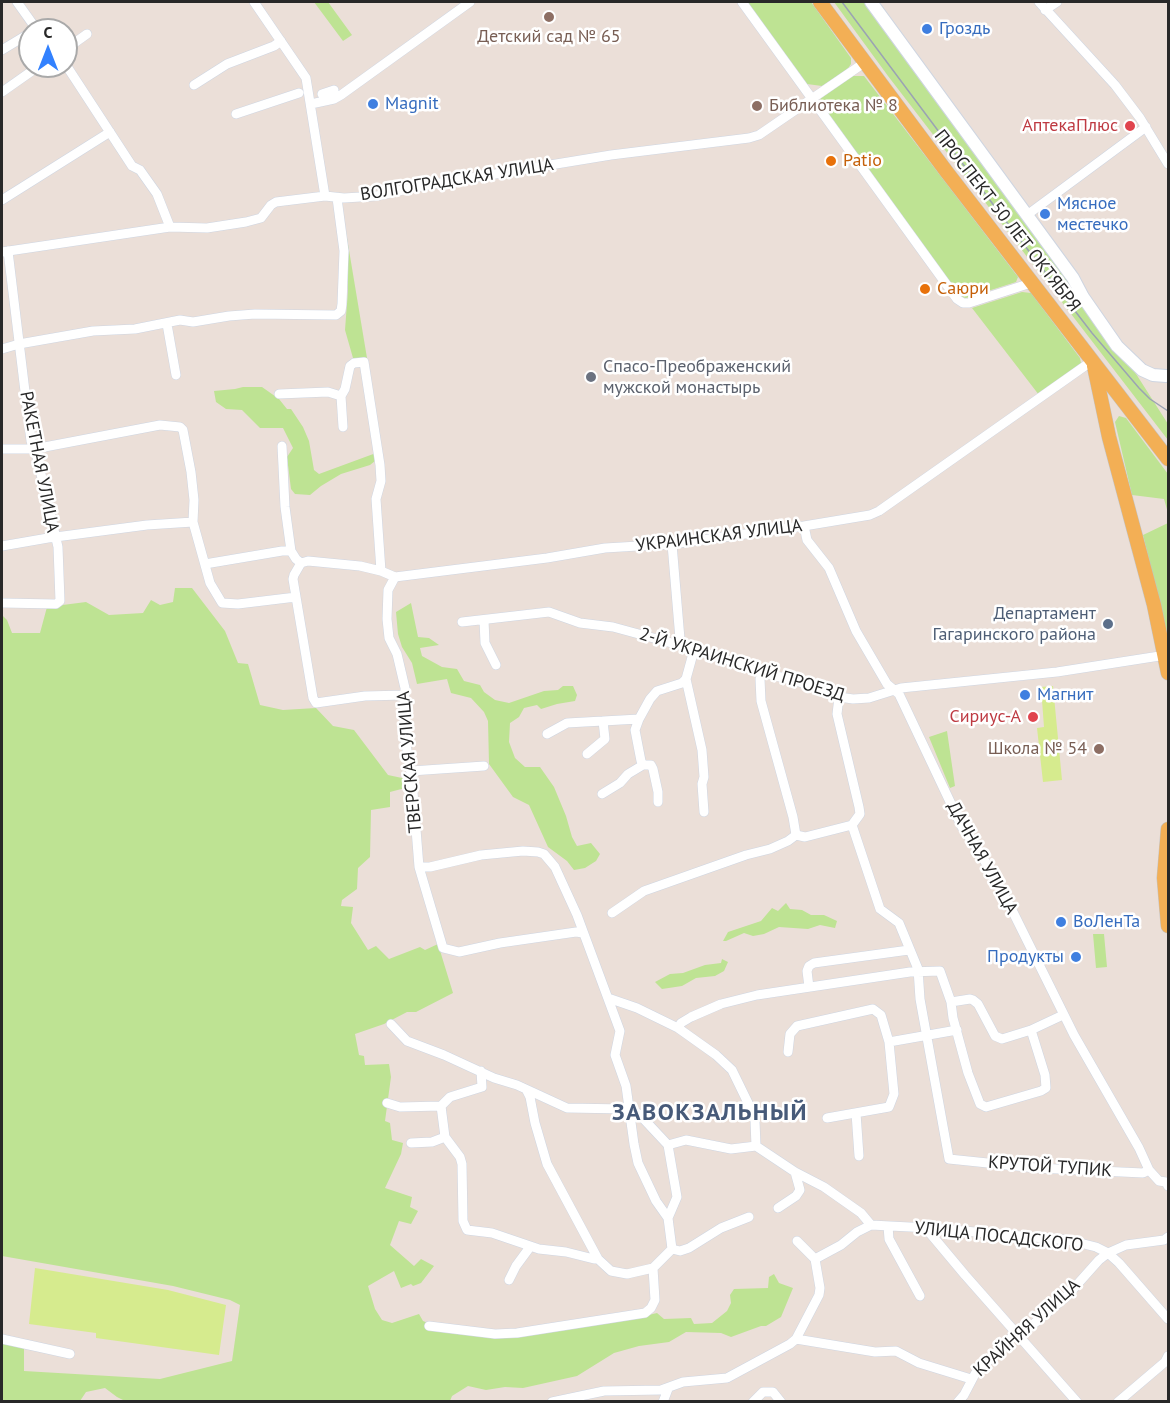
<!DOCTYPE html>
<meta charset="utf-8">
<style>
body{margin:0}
#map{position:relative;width:1170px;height:1403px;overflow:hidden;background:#ebdfd8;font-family:"PT Sans",sans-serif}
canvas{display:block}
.frame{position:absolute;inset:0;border:3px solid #282828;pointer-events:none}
.north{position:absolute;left:18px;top:18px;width:60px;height:60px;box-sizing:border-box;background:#fff;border:2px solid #a9a9a9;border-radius:50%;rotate:0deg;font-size:16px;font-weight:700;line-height:24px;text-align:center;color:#282828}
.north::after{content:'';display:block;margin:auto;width:21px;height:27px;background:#3281fe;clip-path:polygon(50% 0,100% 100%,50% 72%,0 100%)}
</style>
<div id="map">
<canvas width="1170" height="1403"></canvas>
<div class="frame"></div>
<div class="north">С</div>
</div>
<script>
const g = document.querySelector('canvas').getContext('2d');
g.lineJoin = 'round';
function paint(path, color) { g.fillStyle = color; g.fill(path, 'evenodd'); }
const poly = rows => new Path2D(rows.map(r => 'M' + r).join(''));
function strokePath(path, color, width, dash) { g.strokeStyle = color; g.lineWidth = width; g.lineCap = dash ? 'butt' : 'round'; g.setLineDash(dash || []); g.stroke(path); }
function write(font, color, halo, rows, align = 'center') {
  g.font = font + ' "PT Sans",sans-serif'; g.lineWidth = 5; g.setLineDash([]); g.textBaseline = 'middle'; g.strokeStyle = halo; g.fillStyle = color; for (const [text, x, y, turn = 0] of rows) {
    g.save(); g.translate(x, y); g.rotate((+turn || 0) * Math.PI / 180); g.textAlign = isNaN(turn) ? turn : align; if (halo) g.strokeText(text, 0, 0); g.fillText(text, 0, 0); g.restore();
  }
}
paint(poly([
 [314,2,328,2,352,35,343,41],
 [747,2,811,2,851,58,851,64,847,70,822,86,807,84],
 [834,2,866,2,1131,366,1168,424,1168,440,888,76],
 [852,76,864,76,1018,277,1016,282,966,298,961,297,820,102,821,98],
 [342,208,367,358,362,360,353,358,345,330,348,290],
 [1022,292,1031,293,1080,358,1081,363,1080,367,1039,395,972,308],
 [243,387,262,387,279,399,287,409,291,409,303,427,309,441,314,470,319,474,376,453,375,461,370,465,341,474,321,486,310,495,295,494,291,489,287,457,293,448,283,428,260,428,242,410,226,409,216,402,214,391,235,389],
 [1119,416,1126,418,1168,474,1168,513,1164,499,1132,495,1115,422],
 [1168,523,1168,637,1143,535],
 [175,588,192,588,225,631,238,663,248,664,260,705,283,710,316,708,333,726,354,730,388,775,402,778,407,777,409,787,390,792,390,807,371,810,370,857,358,868,357,889,342,900,341,906,353,907,351,923,368,950,376,946,389,959,420,947,425,950,438,944,453,993,416,1012,407,1012,384,1024,355,1034,359,1055,364,1056,365,1065,389,1064,391,1077,385,1121,390,1123,392,1140,403,1143,401,1154,385,1188,412,1197,410,1207,418,1211,411,1224,399,1221,390,1245,414,1266,421,1259,434,1266,421,1283,413,1286,411,1284,401,1288,394,1271,368,1286,375,1309,382,1320,392,1323,419,1314,423,1321,428,1323,494,1336,632,1319,657,1313,664,1319,691,1318,694,1324,712,1323,727,1311,731,1303,730,1295,734,1289,768,1288,769,1277,774,1274,779,1283,793,1288,781,1317,766,1326,761,1326,731,1337,721,1333,686,1332,669,1342,639,1346,614,1353,577,1376,523,1388,505,1387,486,1390,468,1386,452,1396,450,1401,127,1402,117,1397,105,1388,86,1392,80,1401,2,1401,2,1342,24,1348,24,1371,160,1379,232,1361,240,1305,230,1300,173,1286,2,1256,2,615,7,620,12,633,40,633,47,607,86,602,109,615,143,613,151,600,160,605,173,602],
 [411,603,418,637,429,638,439,645,420,648,422,656,442,667,457,669,464,681,480,685,484,692,495,700,509,703,544,691,558,690,563,686,573,686,577,695,575,701,557,704,541,709,537,705,524,708,519,717,510,723,509,742,515,758,525,767,540,767,554,787,566,816,572,837,577,846,591,843,600,854,596,861,585,868,574,870,567,861,548,847,529,805,513,797,489,764,488,721,484,712,471,698,451,693,447,679,417,684,412,663,402,647,398,634,396,612],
 [947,731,955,786,950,788,929,737],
 [786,903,790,909,802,910,811,915,824,915,837,921,835,928,820,925,808,929,779,927,764,934,753,936,744,933,726,941,723,941,728,932,761,921,772,908,778,911],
 [1093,934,1104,934,1107,967,1096,968],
 [722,959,728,962,724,971,715,976,696,978,682,986,662,989,655,982,670,974,683,973,705,965,721,963]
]), '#bee393');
paint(poly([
 [1053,686,1062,780,1043,782,1037,728,1044,727,1041,687],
 [35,1268,168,1290,226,1305,219,1355,96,1338,96,1333,29,1324]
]), '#d6eb8e');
const street = poly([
 [17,2,37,30],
 [254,2,306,78,325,196],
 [742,2,957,299,963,303,969,303,1031,283],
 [1039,2,1115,85,1140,118,1168,164],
 [1045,10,1057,2],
 [66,49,87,34],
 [2,50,30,33],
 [66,65,132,166,140,170,157,194,170,227],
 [194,85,227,64,274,46,281,41],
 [2,92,39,66],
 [322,94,334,90],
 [311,104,334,99,341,95,470,2],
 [236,114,299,93],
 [2,200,110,132],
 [1027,215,1146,127],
 [2,252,170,227,207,228,246,222,261,218,271,205,276,202,325,196,344,198,377,196,416,187,611,155,749,138,759,135,864,63],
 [167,324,176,375],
 [2,349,19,344,93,331,135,329,180,320,193,322,229,316,255,314,336,315,341,311,342,304,344,251,337,198],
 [279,394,328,392,341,396,345,389,350,366,354,363,364,362,380,465,381,481,376,499,381,571],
 [341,396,343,427],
 [282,446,285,507,291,551,296,559,301,563],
 [2,449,34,449,160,425,180,427,183,430,191,472,194,500,193,522,210,583,222,603,238,604,296,597],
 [804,526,807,540,829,568,856,631,887,684,899,694,962,827,982,856,1014,914,1074,1035,1139,1148,1149,1170,1159,1181,1166,1182,1168,1186],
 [672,544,680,639,679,645],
 [2,546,48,538,147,525,193,522],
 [301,563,308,561,360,566,381,571,395,577,547,558,605,548,672,544,804,526,870,515,879,511,1092,361],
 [301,563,294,575,293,579,313,698,316,703,365,696,405,695],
 [205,564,282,551,291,551],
 [395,577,388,590,387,619,389,638,397,654,405,688,404,733,412,779,419,867,443,948,459,952,500,943,576,932,583,933],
 [2,603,56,604,60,601,58,547,37,457,31,441,8,251],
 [484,620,485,643,496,665],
 [462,622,549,612,580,623,613,627,679,645,731,661,755,671,797,681,839,697,853,699,869,698,901,688,1057,672,1166,655],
 [694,650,686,679,702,750,704,777,702,784,704,812],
 [762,673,760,679,761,701,793,817,796,835],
 [839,697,837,714,859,807,860,814,852,825],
 [639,719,635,730,641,761,643,765,651,765,653,769,658,792,658,802],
 [547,734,567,723,639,719,650,699,657,691,682,683,686,679],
 [587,754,605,739,603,721],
 [411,771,484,766],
 [602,794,620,783,628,774,643,765],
 [852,825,880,909,899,923,918,969,920,999,949,1159,1036,1168,1143,1173,1149,1170],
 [419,867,430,867,481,855,523,851,538,852,544,854,555,867,577,915,620,1031,615,1055,626,1086,634,1144,638,1163,656,1201,668,1218,672,1249],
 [612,913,644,891,746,855,770,849,788,841,796,835,805,837,852,825],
 [809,987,807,971,809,966,814,963,909,950],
 [608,998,637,1008,678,1028,716,1055,732,1070,751,1109,755,1121,756,1146,795,1172,824,1187,861,1213,871,1225],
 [951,1002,970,999,973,1000,978,1004,995,1036,1002,1039,1031,1030,1063,1015],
 [391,1024,407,1041,444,1055,494,1078,517,1085,567,1108,625,1109,639,1114,668,1145,677,1197,668,1218],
 [678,1028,681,1023,691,1017,721,1004,757,995,910,972,940,971,951,1002,953,1018,968,1073,980,1104,986,1107,1041,1091,1046,1088,1045,1075,1031,1030],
 [889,1042,957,1030],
 [788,1052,790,1034,797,1026,873,1009,881,1015,889,1042,894,1094,889,1107,827,1118],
 [527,1091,530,1097,535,1123,547,1164,598,1259],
 [387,1103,400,1107,441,1106,450,1097,482,1087,481,1071],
 [441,1106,445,1137,460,1157,462,1164,463,1221,467,1230,492,1233,539,1249,566,1252,594,1259,598,1259,611,1271,627,1274,653,1268,672,1249,680,1251,689,1248,721,1228,749,1217],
 [856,1113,859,1156],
 [411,1143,432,1142,445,1137],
 [668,1145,686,1140,731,1149,756,1146],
 [778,1208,796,1196,800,1190,795,1172],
 [871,1225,929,1228,1068,1240,1096,1247,1108,1253,1119,1263,1168,1319],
 [888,1226,889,1239,920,1296],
 [929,1228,929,1232,965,1275,1077,1402],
 [815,1259,841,1245,857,1232,871,1225],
 [509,1280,516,1266,530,1247],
 [429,1326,495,1334,517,1333,645,1313,651,1308,655,1300,653,1268],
 [2,1339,70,1354],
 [796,1339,875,1352,896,1351,919,1363,971,1379],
 [552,1402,604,1391,661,1390,683,1382,727,1378,790,1344,796,1339,819,1295,820,1288,815,1259,797,1241],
 [663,1402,668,1389],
 [753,1402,763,1392,773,1392,781,1402],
 [958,1402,964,1395,975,1374,1011,1338,1025,1331,1066,1297,1099,1260,1108,1253,1126,1245,1164,1240,1168,1237],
 [1118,1402,1165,1362,1168,1356]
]);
const secondary = poly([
 [871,2,1073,278,1083,297,1117,346,1142,370,1153,375,1166,376]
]);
const primary = poly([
 [820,2,946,171,1168,459],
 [1094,366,1109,437,1154,605,1168,673],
 [1168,829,1164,878,1168,926]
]);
strokePath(street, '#ced5e1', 10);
strokePath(secondary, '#ced5e1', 14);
strokePath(primary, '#c3c3c3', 15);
strokePath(street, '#fff', 9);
strokePath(secondary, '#fff', 12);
strokePath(primary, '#f3af55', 14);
strokePath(poly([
 [842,2,998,211,1092,333,1139,388,1150,399,1168,411]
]), '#9ba3b3', 1.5);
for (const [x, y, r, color] of [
 [549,17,6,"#8d6e63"],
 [927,29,6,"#3f7fe0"],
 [373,104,6,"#3f7fe0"],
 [757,106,6,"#8d6e63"],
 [1130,126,6,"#e0444e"],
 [831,161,6,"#e8710a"],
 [1045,214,6,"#3f7fe0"],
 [925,289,6,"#e8710a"],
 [591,377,6,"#6b7280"],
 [1108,624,6,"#5c6f8a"],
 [1025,695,6,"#3f7fe0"],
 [1033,717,6,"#e0444e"],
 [1099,749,6,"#8d6e63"],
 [1061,922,6,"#3f7fe0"],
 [1076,957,6,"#3f7fe0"]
]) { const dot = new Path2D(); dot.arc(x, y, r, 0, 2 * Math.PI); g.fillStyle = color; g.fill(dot); strokePath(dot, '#fff', 2); }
write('18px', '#366cbe', '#fff', [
 ["Гроздь",939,29],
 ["Magnit",385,104],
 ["Мясное",1057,204],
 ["местечко",1057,225],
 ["Магнит",1037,695],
 ["ВоЛенТа",1073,922],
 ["Продукты",1064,957,"right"]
], 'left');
write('18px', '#785e54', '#fff', [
 ["Детский сад № 65",549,37],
 ["Библиотека № 8",769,106,"left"],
 ["Школа № 54",1087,749,"right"]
]);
write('18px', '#be3a42', '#fff', [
 ["АптекаПлюс",1118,126],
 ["Сириус-А",1021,717]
], 'right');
write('18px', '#c56008', '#fff', [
 ["Patio",843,161],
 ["Саюри",937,289]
], 'left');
write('18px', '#282828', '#fff', [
 ["ВОЛГОГРАДСКАЯ УЛИЦА",457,180,-9],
 ["ПРОСПЕКТ 50 ЛЕТ ОКТЯБРЯ",1007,221,52],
 ["РАКЕТНАЯ УЛИЦА",39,462,79],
 ["УКРАИНСКАЯ УЛИЦА",719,536,-7],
 ["2-Й УКРАИНСКИЙ ПРОЕЗД",742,665,17],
 ["ТВЕРСКАЯ УЛИЦА",410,762,-95],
 ["ДАЧНАЯ УЛИЦА",982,858,61],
 ["КРУТОЙ ТУПИК",1050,1167,4],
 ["УЛИЦА ПОСАДСКОГО",999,1237,6],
 ["КРАЙНЯЯ УЛИЦА",1027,1328,-42]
]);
write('18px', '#5b616d', '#fff', [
 ["Спасо-Преображенский",603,367],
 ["мужской монастырь",603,388]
], 'left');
write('18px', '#4e5e75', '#fff', [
 ["Департамент",1096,614],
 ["Гагаринского района",1096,635]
], 'right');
g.letterSpacing = '1.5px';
write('bold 24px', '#475a79', '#fff', [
 ["ЗАВОКЗАЛЬНЫЙ",710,1113]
]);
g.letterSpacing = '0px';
</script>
